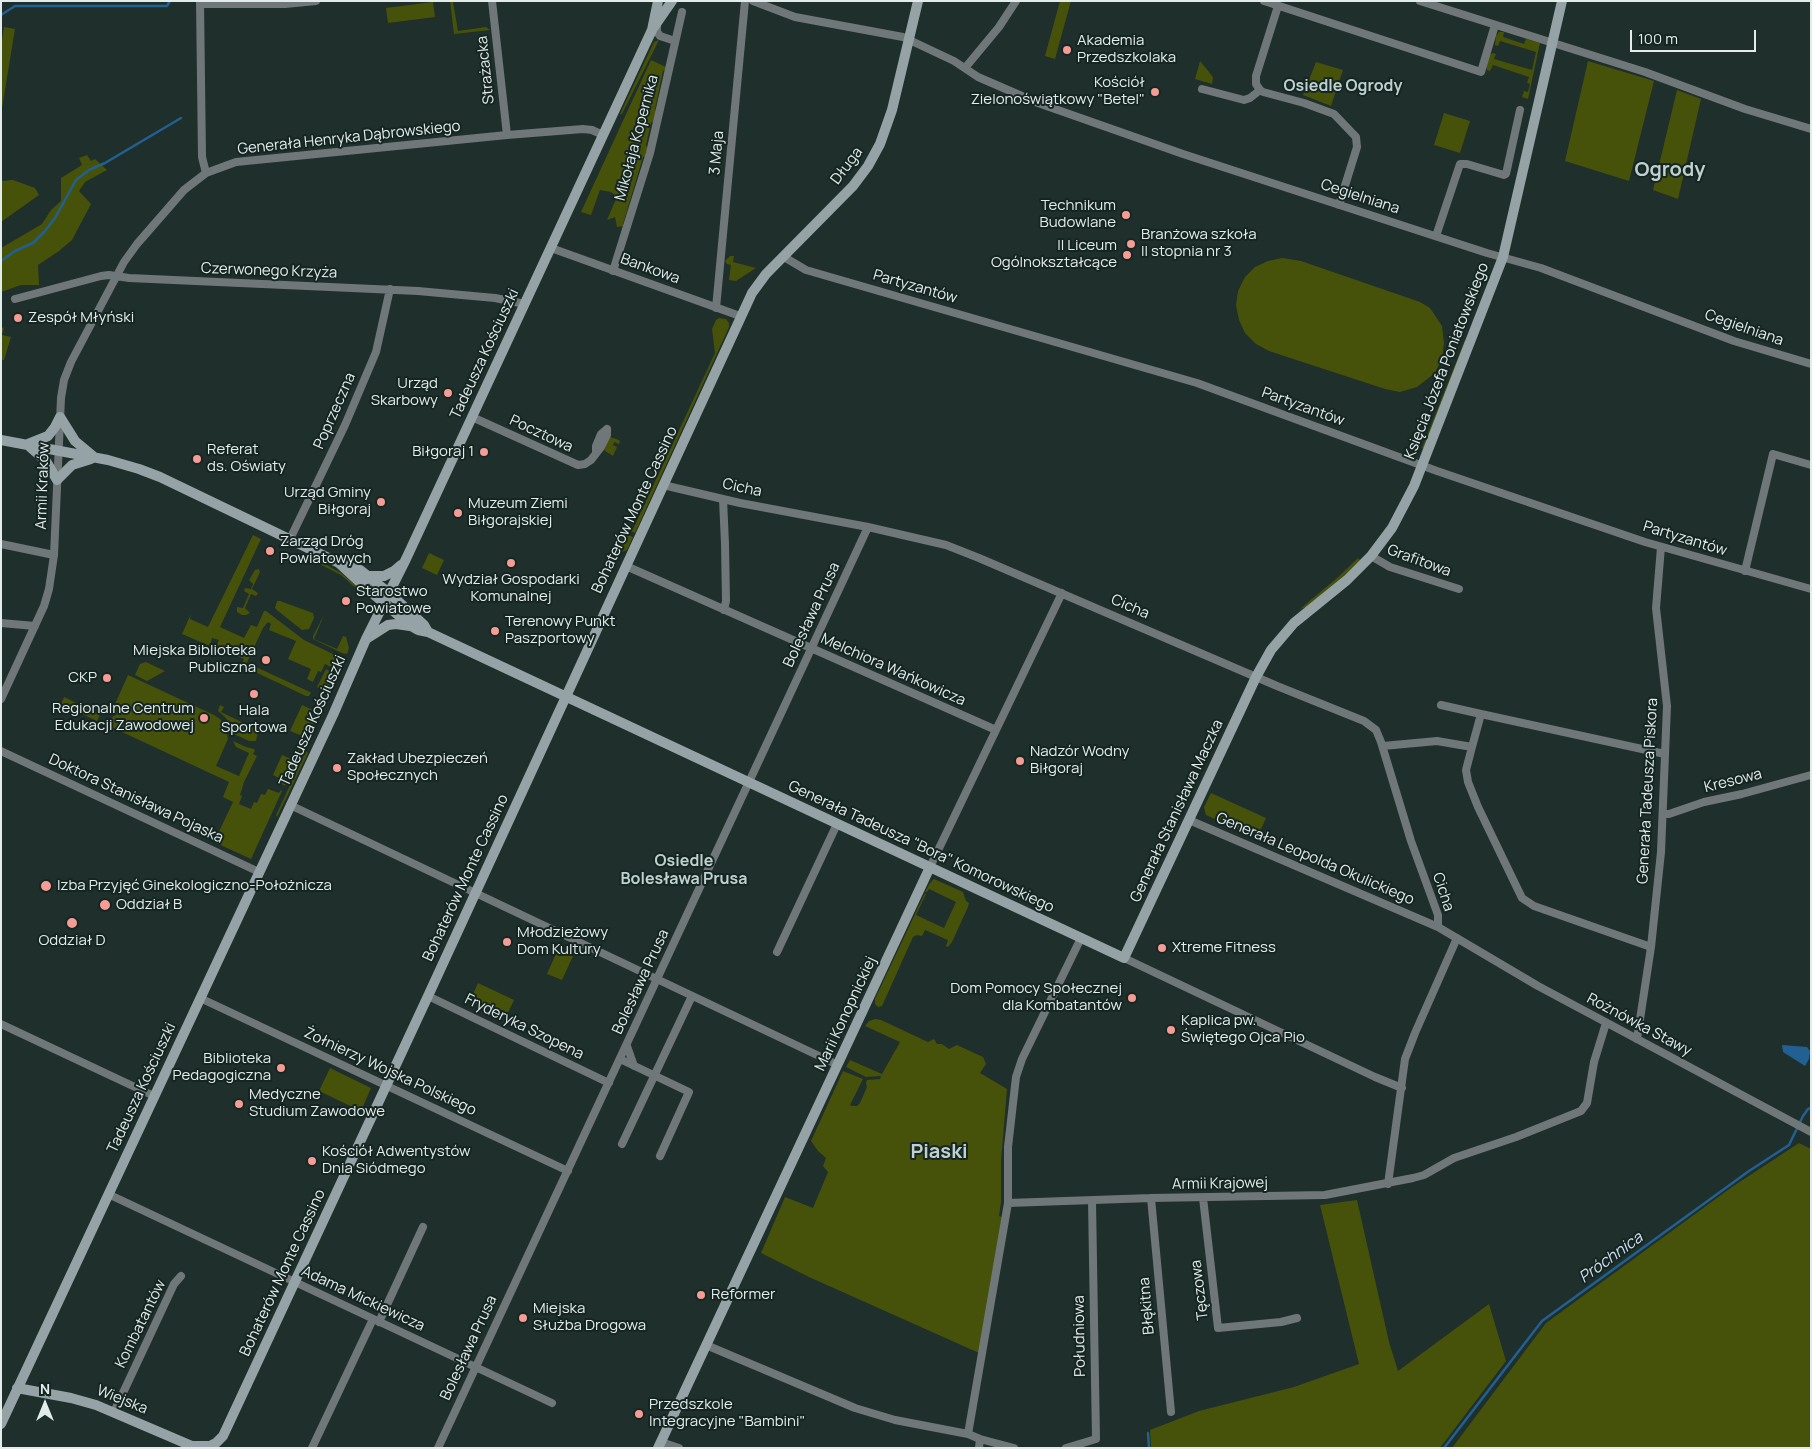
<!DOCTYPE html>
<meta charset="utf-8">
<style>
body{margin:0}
#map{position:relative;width:1812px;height:1449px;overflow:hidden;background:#1f2f2c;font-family:Manrope,sans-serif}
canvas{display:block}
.frame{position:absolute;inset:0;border:2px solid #e2ecea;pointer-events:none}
.north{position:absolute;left:20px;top:1379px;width:50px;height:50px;-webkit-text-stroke:4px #152522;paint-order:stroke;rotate:0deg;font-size:14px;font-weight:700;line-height:20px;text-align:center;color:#e2ecea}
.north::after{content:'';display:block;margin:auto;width:18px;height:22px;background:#e2ecea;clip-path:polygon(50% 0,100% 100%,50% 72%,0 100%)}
.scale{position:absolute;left:1630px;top:30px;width:126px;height:22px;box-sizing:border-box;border:2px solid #e2ecea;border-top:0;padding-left:6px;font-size:15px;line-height:18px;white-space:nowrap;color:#e2ecea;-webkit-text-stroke:4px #152522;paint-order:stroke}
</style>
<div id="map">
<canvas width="1812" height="1449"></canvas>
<div class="frame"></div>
<div class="north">N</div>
<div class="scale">100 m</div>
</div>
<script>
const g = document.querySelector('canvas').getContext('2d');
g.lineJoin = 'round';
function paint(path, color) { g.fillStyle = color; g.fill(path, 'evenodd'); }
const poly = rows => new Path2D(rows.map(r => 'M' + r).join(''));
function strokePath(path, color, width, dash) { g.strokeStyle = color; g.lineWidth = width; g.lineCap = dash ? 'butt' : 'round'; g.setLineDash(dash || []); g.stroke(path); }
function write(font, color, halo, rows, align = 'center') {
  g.font = font + ' Manrope,sans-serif'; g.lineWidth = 4; g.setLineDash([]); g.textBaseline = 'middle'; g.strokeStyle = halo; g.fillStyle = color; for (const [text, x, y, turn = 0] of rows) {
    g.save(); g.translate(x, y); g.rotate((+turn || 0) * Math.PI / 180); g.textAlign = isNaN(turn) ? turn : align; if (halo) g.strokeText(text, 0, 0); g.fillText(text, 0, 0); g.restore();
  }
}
paint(poly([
 [450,1,453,2,458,31,486,27,490,30,454,34],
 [1060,1,1071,1,1055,59,1045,56],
 [433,2,435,17,388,23,386,8],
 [4,27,15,29,1,114,1,45],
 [1499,32,1504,32,1503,37,1524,44,1526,39,1540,43,1528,99,1522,97,1524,91,1528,92,1530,84,1527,83,1529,77,1493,65,1490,71,1487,70,1486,66,1489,55,1493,53,1496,54,1494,59,1532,70,1536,52,1500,41,1498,46,1495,45,1496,36],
 [659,40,622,114,620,114,654,42],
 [651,60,666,67,667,69,663,71,655,109,657,113,655,120,651,123,646,145,648,149,647,156,643,157,623,224,624,226,617,227,615,217,607,220,616,199,616,196,611,192,600,190,591,215,581,212],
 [1200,61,1213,77,1212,84,1195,79],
 [1588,61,1654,81,1629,181,1565,161],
 [1316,62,1343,70,1331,106,1303,95],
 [1677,90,1701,99,1678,199,1653,190],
 [1444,113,1470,121,1460,153,1434,145],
 [87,155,91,161,95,159,107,170,85,182,79,191,91,204,72,240,59,251,38,265,39,285,21,285,1,292,1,248,42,224,51,210,61,201,61,178,82,165,79,158],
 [13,180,35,188,39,195,1,222,1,181],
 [730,256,734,256,733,262,756,268,736,281,729,280,731,265,727,264,725,261],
 [1282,258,1301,261,1420,302,1430,308,1442,326,1444,343,1442,358,1435,373,1417,387,1400,392,1385,389,1269,351,1256,344,1245,333,1239,320,1236,305,1238,291,1245,277,1255,267,1268,261],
 [719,318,726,319,729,323,729,327,635,533,626,529,627,527,633,529,715,353,712,329,716,320],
 [1,327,4,328,2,335,11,337,4,360,1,360],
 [1465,340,1466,341,1424,449,1422,448],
 [610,437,619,440,620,442,619,444,614,442,613,445,617,447,613,456,605,451,604,449],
 [624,533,633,537,627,550,621,552,618,551,617,547],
 [253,535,261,539,220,627,244,638,251,625,257,627,264,611,266,611,304,640,343,659,338,670,325,664,321,672,318,671,313,682,307,679,311,669,288,659,296,641,269,630,271,624,268,622,263,628,244,669,241,668,244,659,216,646,219,640,212,638,210,646,182,634,191,614,190,619,208,627],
 [305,553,341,573,361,590,359,591,341,575,300,554],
 [429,553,444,560,437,575,422,568],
 [1358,558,1360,560,1338,581,1306,607,1300,609,1337,578],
 [259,569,260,572,252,589,258,593,256,596,251,594,245,608,250,613,246,615,242,615,237,612,237,607,243,608,249,594,244,591,245,588,251,589,253,584,249,580,255,570],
 [277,601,280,601,313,613,314,618,309,629,302,630,278,611,275,608],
 [324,615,314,639,337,649,343,636,346,637,349,648,347,654,342,653,313,639,313,636],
 [146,662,150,664,165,671,147,681,135,675,140,664],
 [256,667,310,692,311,693,309,696,306,696,253,671,253,669],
 [326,669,333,673,330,679,334,681,324,703,322,703,316,699,323,701,326,693,317,687],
 [128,675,214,715,220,719,226,728,228,739,216,766,239,776,249,753,236,747,233,741,246,747,254,749,255,750,253,754,257,756,244,782,240,795,242,796,239,804,251,809,254,802,257,803,261,794,265,795,268,789,279,793,281,790,282,791,251,859,214,842,233,802,223,797,229,782,105,724,106,721,117,714,116,708,111,713],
 [64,697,100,715,97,721,61,704],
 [220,705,224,707,221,712,258,730,256,741,249,741,232,733,230,723,224,716,218,711],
 [302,705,319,713,305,743,300,735,290,731],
 [299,748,302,749,285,786,280,783,281,779,273,775,282,755,293,760],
 [306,751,308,753,277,817,276,815],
 [1211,793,1266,818,1257,838,1206,815,1204,807],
 [934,879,963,892,966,901,969,903,968,907,952,942,948,947,946,946,948,940,925,930,922,936,917,935,913,937,882,1006,878,1007,875,1004,875,999,925,893,926,894,916,915,944,928,956,902,929,889,927,892,925,892,930,883],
 [558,949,573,956,562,980,547,974],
 [478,983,514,1000,506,1017,470,1001],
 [875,1019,881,1020,928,1042,934,1039,937,1044,942,1044,949,1049,957,1045,983,1057,986,1064,980,1073,1007,1089,1001,1161,1001,1202,999,1216,1002,1217,979,1353,809,1277,761,1253,785,1197,813,1208,828,1172,823,1166,826,1158,818,1151,811,1141,843,1071,863,1079,850,1105,852,1106,857,1106,860,1103,867,1087,866,1083,867,1080,880,1079,881,1076,866,1077,846,1067,850,1060,882,1074,900,1042,865,1026,869,1021],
 [330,1068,371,1088,361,1111,319,1091],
 [1799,1143,1811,1149,1811,1448,1452,1448,1546,1323,1732,1187],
 [1357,1200,1389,1342,1398,1371,1489,1304,1506,1361,1440,1448,1151,1448,1150,1430,1199,1411,1294,1387,1359,1364,1320,1205]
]), '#465209');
paint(poly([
 [1782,1045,1807,1047,1810,1051,1809,1059,1805,1066,1783,1052]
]), '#226092');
strokePath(poly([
 [1,15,15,6,167,6,170,1],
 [1,261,15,251,33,243,45,231,55,218,76,180,89,170,105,163,181,118],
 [1148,1433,1149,1448],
 [1444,1448,1542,1321,1749,1171,1789,1145,1803,1116,1808,1109,1811,1108]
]), '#226092', 2.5);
strokePath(poly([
 [200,1,202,157,206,173],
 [492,1,507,135],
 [753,1,795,17,903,37,954,61,978,77,1038,103,1183,154,1487,253,1541,268,1734,341,1811,364],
 [1264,1,1481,72,1495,25],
 [1420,1,1645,72,1745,109,1811,129],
 [201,4,285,4,316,1],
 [1278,6,1256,76,1256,84,1260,90,1263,92,1304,103,1334,114,1356,137,1357,147,1339,205],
 [657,25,657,32,660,36,675,41],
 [965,68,999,27,1016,1],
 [1202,89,1244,100,1250,98,1260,90],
 [1436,236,1460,164,1467,164,1504,175,1506,174,1520,110],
 [551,248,740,316],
 [784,257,806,270,1197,383,1437,471,1645,542,1811,589],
 [613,271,650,153,682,12],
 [15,299,101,276,109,275,129,278,418,291,495,298,525,304],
 [716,308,745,1],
 [472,417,578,465,585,464,591,460,601,447,607,435,607,429],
 [596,453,596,446,601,434,607,429],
 [663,485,740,503,868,527,946,545,979,558,1277,686,1364,721,1376,730,1381,742,1411,841,1438,915,1438,927],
 [723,499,725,544,726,601,724,610],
 [290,539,345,425,376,352,390,289],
 [1,544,54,555],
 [1371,556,1390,567,1459,589],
 [626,566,996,730],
 [1745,571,1773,454,1811,465],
 [1,623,35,626],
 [1,699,44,606,49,589,54,555,61,398,64,380,71,362,124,262,137,244,184,190,206,173,236,162,507,135,583,129,592,130,603,135],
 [1441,705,1481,714],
 [1383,746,1437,741,1472,747,1466,770,1468,782,1478,807,1522,898,1534,906,1651,947],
 [1472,747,1481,714,1665,754],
 [1,751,259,872],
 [290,805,838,1065],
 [1663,814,1669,814,1704,802,1742,794,1811,775],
 [1189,820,1438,927,1538,986,1811,1132],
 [930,867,1062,593],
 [777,952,837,824],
 [1124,958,1375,1077,1402,1088],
 [428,996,609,1083],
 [200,998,568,1171],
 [1,1024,154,1096],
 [1637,1039,1651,947,1661,852,1667,706,1656,608,1661,547],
 [627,1046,634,1066],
 [620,1059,689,1092,660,1156],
 [622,1144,692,996],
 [1388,1184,1405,1059,1415,1033,1457,938],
 [108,1194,552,1403],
 [1151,1198,1171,1412],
 [1203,1198,1218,1328,1281,1322,1297,1318],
 [1008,1203,1008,1147,1016,1077,1022,1059,1081,938],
 [379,1322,423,1227],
 [706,1345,855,1408,895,1420,968,1434,980,1439,979,1448],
 [114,1412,174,1284,181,1276],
 [968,1434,1008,1203,1151,1198,1325,1195,1413,1178,1424,1175,1454,1158,1516,1137,1581,1111,1587,1103,1594,1062,1606,1023],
 [980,1439,1014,1448],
 [661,1442,679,1448],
 [312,1448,373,1319],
 [438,1448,868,527],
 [1066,1448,1096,1439,1092,1201]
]), '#707779', 8);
strokePath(poly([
 [654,27,672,1],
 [60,417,75,441,93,456],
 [1,440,108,460,139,469,160,477,339,563,360,570,389,593,424,625,428,632],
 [28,444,48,436,55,427,60,417],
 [30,447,46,461,57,480,72,465,91,459],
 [339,563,366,588,411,626,418,630,428,632,1124,958,1256,677,1271,650,1294,623,1347,580,1371,556,1392,528,1414,486,1503,257,1562,1],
 [368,576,384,576,394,571,401,565],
 [366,639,388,625,396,624,410,626],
 [17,1388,71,1398,96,1405,192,1446,210,1446,216,1443,223,1436,428,996,752,293,766,274,853,186,868,166,880,144,892,110,918,1],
 [1,1424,333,715,366,639,406,559,644,47,652,30,658,1],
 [658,1448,930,867]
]), '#96a3a6', 10);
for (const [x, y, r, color] of [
 [1067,50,5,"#f59c95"],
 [1155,92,5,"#f59c95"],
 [1126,215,5,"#f59c95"],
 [1131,244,5,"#f59c95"],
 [1127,255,5,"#f59c95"],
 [18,318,5,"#f59c95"],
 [448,393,5,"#f59c95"],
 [484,452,5,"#f59c95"],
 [197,459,5,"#f59c95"],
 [381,502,5,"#f59c95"],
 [458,513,5,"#f59c95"],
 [270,551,5,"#f59c95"],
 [511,563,5,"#f59c95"],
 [346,601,5,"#f59c95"],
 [495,631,5,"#f59c95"],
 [266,660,5,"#f59c95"],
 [107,678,5,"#f59c95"],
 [254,694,5,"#f59c95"],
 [204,718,5,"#f59c95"],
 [1020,761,5,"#f59c95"],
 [337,768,5,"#f59c95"],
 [46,886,6,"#f59c95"],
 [105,905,6,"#f59c95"],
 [72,923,6,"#f59c95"],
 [507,942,5,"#f59c95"],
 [1162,948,5,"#f59c95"],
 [1132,998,5,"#f59c95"],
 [1171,1030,5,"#f59c95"],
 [281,1068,5,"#f59c95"],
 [239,1104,5,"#f59c95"],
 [312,1161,5,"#f59c95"],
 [701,1295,5,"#f59c95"],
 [523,1318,5,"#f59c95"],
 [639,1414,5,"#f59c95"]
]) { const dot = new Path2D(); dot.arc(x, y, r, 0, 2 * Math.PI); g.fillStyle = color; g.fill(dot); strokePath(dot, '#152522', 2); }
write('15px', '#e2ecea', '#152522', [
 ["Akademia",1077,41],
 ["Przedszkolaka",1077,58],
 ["Kościół",1145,83,"right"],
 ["Zielonoświątkowy \"Betel\"",1145,100,"right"],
 ["Technikum",1116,206,"right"],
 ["Budowlane",1116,223,"right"],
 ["Branżowa szkoła",1141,235],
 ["II stopnia nr 3",1141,252],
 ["II Liceum",1117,246,"right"],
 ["Ogólnokształcące",1117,263,"right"],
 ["Zespół Młyński",28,318],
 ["Urząd",438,384,"right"],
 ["Skarbowy",438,401,"right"],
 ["Referat",207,450],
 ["ds. Oświaty",207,467],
 ["Biłgoraj 1",474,452,"right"],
 ["Urząd Gminy",371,493,"right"],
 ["Biłgoraj",371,510,"right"],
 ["Muzeum Ziemi",468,504],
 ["Biłgorajskiej",468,521],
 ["Zarząd Dróg",280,542],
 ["Powiatowych",280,559],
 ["Wydział Gospodarki",511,580,"center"],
 ["Komunalnej",511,597,"center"],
 ["Starostwo",356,592],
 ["Powiatowe",356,609],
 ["Terenowy Punkt",505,622],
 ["Paszportowy",505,639],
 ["Miejska Biblioteka",256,651,"right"],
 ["Publiczna",256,668,"right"],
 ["CKP",97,678,"right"],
 ["Regionalne Centrum",194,709,"right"],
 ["Edukacji Zawodowej",194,726,"right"],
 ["Hala",254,711,"center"],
 ["Sportowa",254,728,"center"],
 ["Nadzór Wodny",1030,752],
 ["Biłgoraj",1030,769],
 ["Zakład Ubezpieczeń",347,759],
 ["Społecznych",347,776],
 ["Izba Przyjęć Ginekologiczno-Położnicza",57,886],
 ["Oddział B",116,905],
 ["Młodzieżowy",517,933],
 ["Dom Kultury",517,950],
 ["Oddział D",72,941,"center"],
 ["Xtreme Fitness",1172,948],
 ["Dom Pomocy Społecznej",1122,989,"right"],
 ["dla Kombatantów",1122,1006,"right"],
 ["Kaplica pw.",1181,1021],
 ["Świętego Ojca Pio",1181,1038],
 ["Biblioteka",271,1059,"right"],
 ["Pedagogiczna",271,1076,"right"],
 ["Medyczne",249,1095],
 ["Studium Zawodowe",249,1112],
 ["Kościół Adwentystów",322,1152],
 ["Dnia Siódmego",322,1169],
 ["Reformer",711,1295],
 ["Miejska",533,1309],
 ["Służba Drogowa",533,1326],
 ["Przedszkole",649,1405],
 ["Integracyjne \"Bambini\"",649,1422]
], 'left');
write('15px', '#e2ecea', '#152522', [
 ["Strażacka",486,70,-96],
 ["Generała Henryka Dąbrowskiego",349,138,-6],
 ["Mikołaja Kopernika",637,138,-75],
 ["3 Maja",717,153,-85],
 ["Długa",847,166,-53],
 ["Cegielniana",1360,197,18],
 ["Bankowa",650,269,20],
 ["Czerwonego Krzyża",269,271,2],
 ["Partyzantów",915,287,16],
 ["Cegielniana",1744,328,19],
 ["Tadeusza Kościuszki",485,354,-65],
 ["Księcia Józefa Poniatowskiego",1447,361,-69],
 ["Partyzantów",1303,407,20],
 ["Poprzeczna",335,411,-66],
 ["Pocztowa",541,434,25],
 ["Armii Kraków",43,486,-88],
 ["Cicha",742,488,12],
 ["Bohaterów Monte Cassino",635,510,-65],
 ["Partyzantów",1685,539,17],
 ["Grafitowa",1419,561,20],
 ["Cicha",1130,607,23],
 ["Bolesława Prusa",812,615,-65],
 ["Melchiora Wańkowicza",893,670,24],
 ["Tadeusza Kościuszki",313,721,-66],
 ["Kresowa",1733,781,-14],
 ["Generała Tadeusza Piskora",1648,791,-87],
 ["Doktora Stanisława Pojaska",136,799,25],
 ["Generała Stanisława Maczka",1177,811,-65],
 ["Generała Tadeusza \"Bora\" Komorowskiego",921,847,25],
 ["Generała Leopolda Okulickiego",1315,859,23],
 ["Bohaterów Monte Cassino",466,878,-65],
 ["Cicha",1443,892,72],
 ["Bolesława Prusa",641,982,-65],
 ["Marii Konopnickiej",846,1014,-65],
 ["Rożnówka Stawy",1639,1025,28],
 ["Fryderyka Szopena",524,1027,26],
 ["Żołnierzy Wojska Polskiego",390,1072,25],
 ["Tadeusza Kościuszki",142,1088,-65],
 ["Armii Krajowej",1220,1184,-1],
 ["Bohaterów Monte Cassino",283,1273,-65],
 ["Tęczowa",1200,1290,-97],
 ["Adama Mickiewicza",363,1299,25],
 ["Błękitna",1147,1306,-95],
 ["Kombatantów",141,1324,-64],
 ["Południowa",1080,1336,-91],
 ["Bolesława Prusa",469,1348,-65],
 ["Wiejska",122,1400,22]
]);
write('bold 16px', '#bed1ce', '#152522', [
 ["Osiedle Ogrody",1343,87],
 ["Osiedle",684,862],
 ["Bolesława Prusa",684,880]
]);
write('italic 16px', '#d1e1f0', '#152522', [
 ["Próchnica",1611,1258,-36]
]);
write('bold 20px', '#bed1ce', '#152522', [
 ["Ogrody",1670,170],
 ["Piaski",939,1152]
]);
</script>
